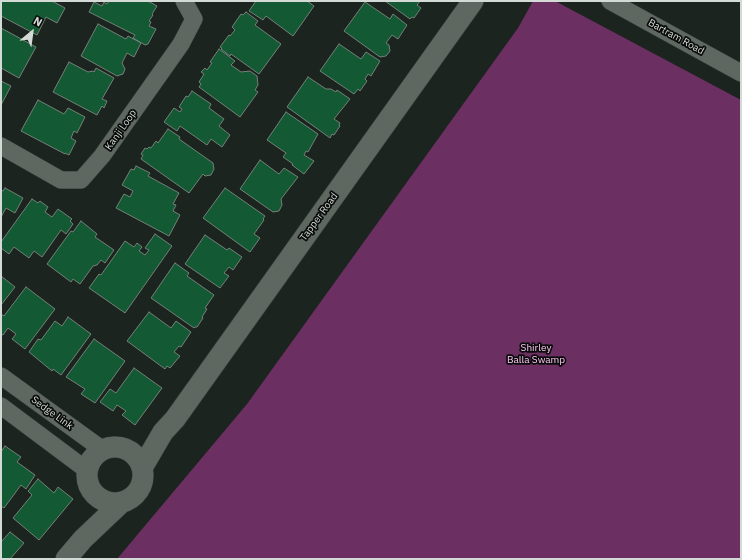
<!DOCTYPE html>
<style>
body{margin:0}
#map{position:relative;width:742px;height:560px;overflow:hidden;background:#1b241e;font-family:"IBM Plex Sans",sans-serif}
canvas{display:block}
.frame{position:absolute;inset:0;border:2px solid #d4dad6;pointer-events:none}
.north{position:absolute;left:12px;top:12px;width:40px;height:40px;-webkit-text-stroke:3px #090c0a;paint-order:stroke;rotate:29deg;font-size:11px;font-weight:700;line-height:16px;text-align:center;color:#d4dad6}
.north::after{content:'';display:block;margin:auto;width:14px;height:18px;background:#d4dad6;clip-path:polygon(50% 0,100% 100%,50% 72%,0 100%)}
</style>
<div id="map">
<canvas width="742" height="560"></canvas>
<div class="frame"></div>
<div class="north">N</div>
</div>
<script>
const g = document.querySelector('canvas').getContext('2d');
g.lineJoin = 'round';
function paint(path, color) { g.fillStyle = color; g.fill(path, 'evenodd'); }
const poly = rows => new Path2D(rows.map(r => 'M' + r).join(''));
function strokePath(path, color, width, dash) { g.strokeStyle = color; g.lineWidth = width; g.lineCap = dash ? 'butt' : 'round'; g.setLineDash(dash || []); g.stroke(path); }
function write(font, color, halo, rows, align = 'center') {
  g.font = font + ' "IBM Plex Sans",sans-serif'; g.lineWidth = 3.5; g.setLineDash([]); g.textBaseline = 'middle'; g.strokeStyle = halo; g.fillStyle = color; for (const [text, x, y, turn = 0] of rows) {
    g.save(); g.translate(x, y); g.rotate((+turn || 0) * Math.PI / 180); g.textAlign = isNaN(turn) ? turn : align; if (halo) g.strokeText(text, 0, 0); g.fillText(text, 0, 0); g.restore();
  }
}
paint(poly([
 [533,1,555,1,741,100,741,559,117,559,247,404,518,28]
]), '#6b2f62');
const building = poly([
 [1,1,52,1,65,8,57,23,46,17,37,35,1,16,1,1],
 [109,1,148,1,157,6,152,14,153,15,149,21,151,22,149,26,156,29,148,44,145,45,133,38,135,35,89,12,94,2,102,6,104,2,107,4,109,1],
 [256,1,307,1,314,6,293,36,266,16,263,20,249,11,256,1],
 [385,1,420,1,417,5,421,8,414,18,412,17,410,19,385,1],
 [365,2,390,19,393,14,407,25,398,39,392,35,386,43,389,45,390,51,386,56,380,57,344,31,365,2],
 [246,12,258,21,255,25,281,44,259,74,231,54,230,56,221,49,222,48,220,47,229,35,230,36,235,30,232,27,241,14,243,15,246,12],
 [98,24,126,39,128,36,141,43,134,57,127,53,122,63,125,69,123,74,117,76,81,56,98,24],
 [1,28,36,47,19,78,1,68,1,28],
 [339,44,361,59,366,52,380,61,371,76,368,74,365,79,367,81,360,91,358,89,354,94,320,71,339,44],
 [219,49,235,61,231,65,241,72,250,71,257,76,258,85,255,90,258,92,240,117,199,87,201,84,199,82,204,74,201,72,205,68,207,70,212,63,210,62,219,49],
 [69,62,88,72,93,71,94,72,96,68,114,78,102,99,107,101,104,108,102,106,97,115,53,92,69,62],
 [308,77,326,89,331,89,336,92,337,90,350,99,334,119,340,123,339,125,340,126,334,135,332,134,330,138,287,107,308,77],
 [1,81,11,86,1,105,1,81],
 [192,91,211,104,209,108,224,119,219,126,230,135,222,147,211,139,207,145,180,126,177,131,164,122,174,108,180,112,182,109,179,107,186,96,188,97,192,91],
 [38,100,64,114,68,108,85,117,77,133,74,131,71,138,76,141,69,155,65,153,65,154,21,131,38,100],
 [286,112,318,134,308,152,306,151,304,155,314,161,304,174,292,165,293,164,283,157,286,153,267,140,286,112],
 [168,129,180,137,179,139,213,163,214,169,211,175,205,176,203,174,189,193,141,159,143,155,141,154,145,148,147,149,149,147,151,148,156,141,158,143,168,129],
 [260,160,279,174,284,168,298,177,281,199,282,205,279,211,273,212,240,189,260,160],
 [136,166,150,173,148,176,179,193,173,204,176,205,173,211,180,215,169,236,116,208,124,194,130,197,133,191,122,185,131,169,134,170,136,166],
 [5,188,23,198,15,213,6,208,1,217,1,190,3,191,5,188],
 [225,188,265,216,263,219,264,220,254,234,260,238,250,252,203,218,225,188],
 [32,199,38,203,40,201,48,207,45,212,52,217,58,209,72,219,70,221,73,224,66,234,61,230,42,257,34,251,29,258,14,247,9,254,1,248,1,242,32,199],
 [81,221,97,234,95,237,114,250,105,263,101,260,97,265,93,266,80,284,73,279,71,282,47,264,71,231,73,232,81,221],
 [155,234,172,246,125,313,89,288,99,274,101,275,125,241,134,247,137,243,142,247,139,251,145,255,149,250,145,248,155,234],
 [205,235,227,250,229,248,242,257,233,270,229,267,224,273,229,276,220,288,185,264,205,235],
 [175,263,189,273,187,276,214,295,205,308,207,309,202,317,203,318,197,327,195,327,194,328,151,298,175,263],
 [1,276,15,287,1,305,1,276],
 [26,287,55,309,25,349,12,339,16,334,8,328,3,335,1,334,1,314,4,316,26,287],
 [149,312,171,328,176,321,191,332,181,347,179,346,174,352,180,356,170,368,167,366,165,369,127,341,149,312],
 [68,317,91,334,61,375,53,369,52,371,29,352,38,339,41,340,55,321,62,326,68,317],
 [94,339,125,361,95,403,81,394,85,389,66,377,94,339],
 [134,368,162,388,135,425,122,415,126,411,117,405,113,411,100,402,110,389,116,393,134,368],
 [5,446,21,457,17,462,35,475,26,489,21,485,4,508,1,506,1,452,5,446],
 [38,479,54,493,58,487,73,499,39,540,13,518,32,495,28,491,38,479],
 [10,532,24,543,10,559,1,559,1,542,10,532]
]);
paint(building, '#135934');
strokePath(building, '#768079', 1);
const minor = poly([
 [610,1,741,73],
 [1,146,61,180,81,180,102,156,181,44,194,19,184,1],
 [1,376,103,450],
 [1,406,88,471]
]);
const tertiary = poly([
 '87 475a28 28 0 1 1 56 0a28 28 0 1 1-56 0Z',
 [142,468,163,432,175,419,473,1],
 [66,559,83,539,121,503]
]);
strokePath(minor, '#373e39', 18);
strokePath(tertiary, '#373e39', 22);
strokePath(minor, '#5e6861', 17);
strokePath(tertiary, '#5e6861', 21);
write('10px', '#d4dad6', '#090c0a', [
 ["Bartram Road",676,37,29],
 ["Kanji Loop",121,130,-55],
 ["Tapper Road",319,217,-54],
 ["Sedge Link",52,413,36]
]);
write('10px', '#ffc6f4', '#090c0a', [
 ["Shirley",536,348],
 ["Balla Swamp",536,360]
]);
</script>
